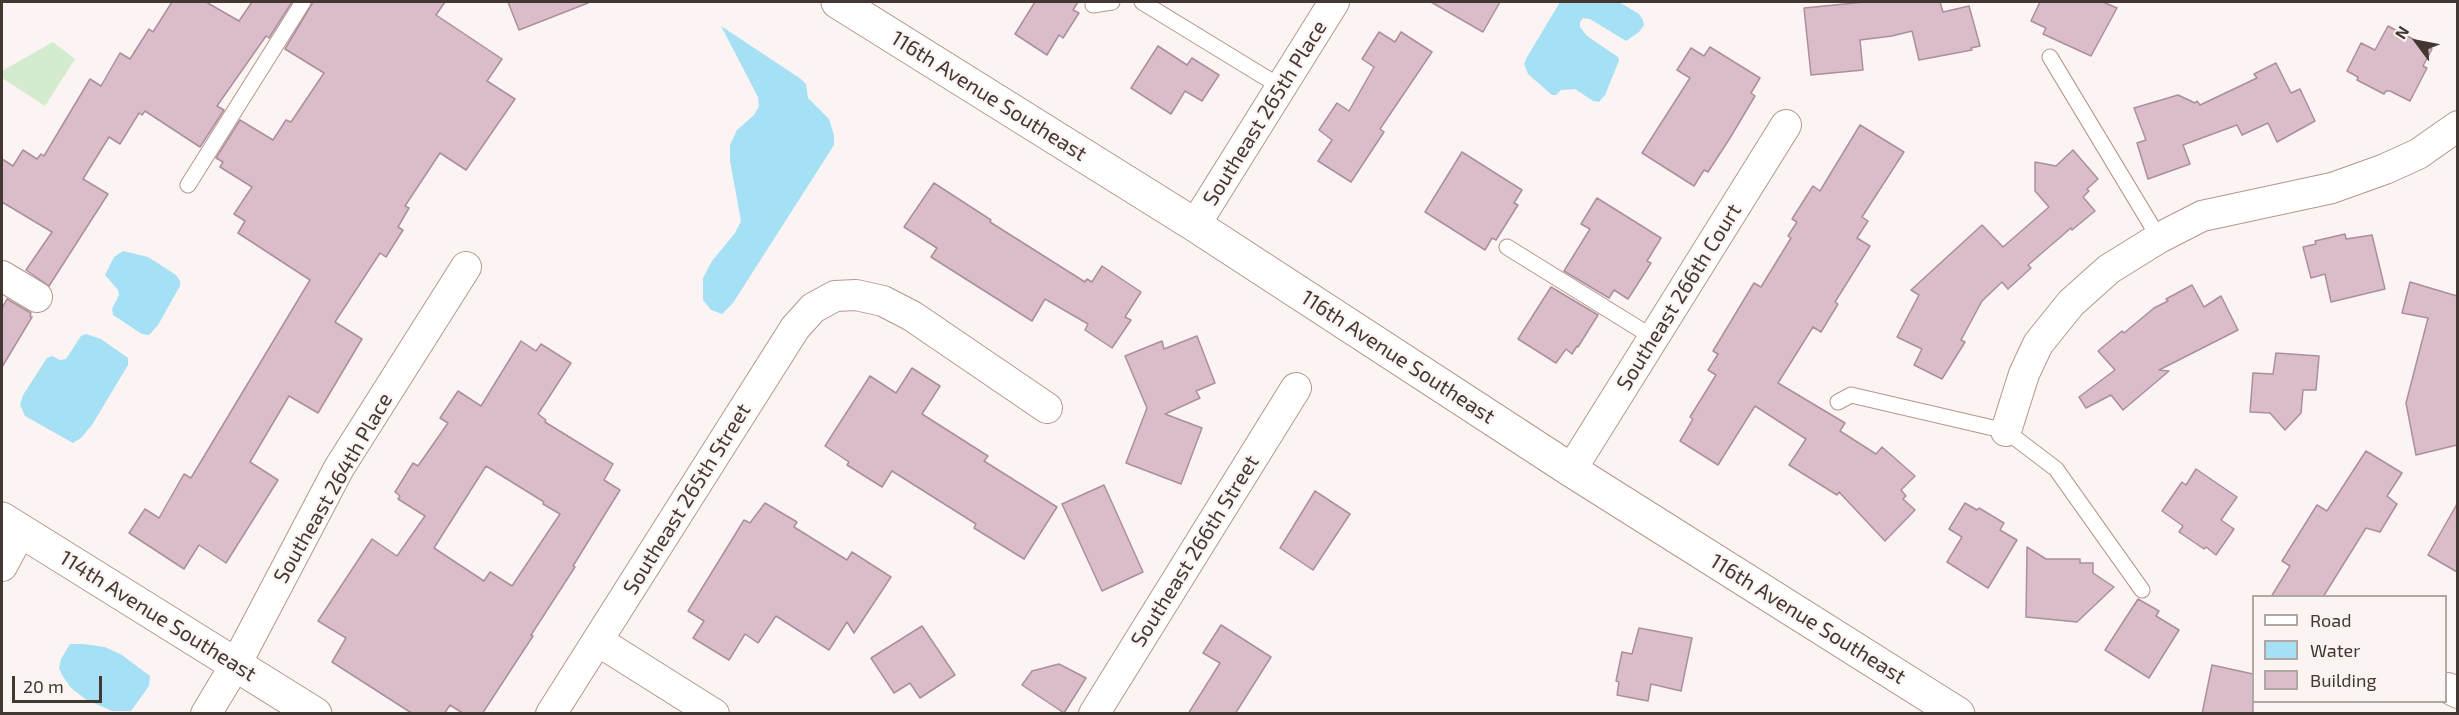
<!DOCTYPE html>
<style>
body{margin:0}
#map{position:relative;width:2459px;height:715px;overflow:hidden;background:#fbf4f2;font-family:"Exo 2",sans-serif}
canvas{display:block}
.frame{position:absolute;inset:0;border:3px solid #433732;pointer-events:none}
.legend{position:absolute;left:2252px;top:595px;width:195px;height:108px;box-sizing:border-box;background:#fbf4f2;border:2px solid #b1a8a5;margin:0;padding:8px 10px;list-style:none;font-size:18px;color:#433732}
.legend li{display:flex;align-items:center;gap:12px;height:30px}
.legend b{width:30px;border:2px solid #b1a8a5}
.north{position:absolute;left:2387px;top:12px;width:60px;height:60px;-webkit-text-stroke:4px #fbf4f2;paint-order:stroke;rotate:302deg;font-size:16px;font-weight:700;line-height:24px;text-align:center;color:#433732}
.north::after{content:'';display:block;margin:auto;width:21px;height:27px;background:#433732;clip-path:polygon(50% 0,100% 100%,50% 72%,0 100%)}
.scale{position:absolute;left:12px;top:676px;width:90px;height:27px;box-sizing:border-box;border:3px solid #433732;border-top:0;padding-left:8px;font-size:18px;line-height:21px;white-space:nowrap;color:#433732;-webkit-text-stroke:4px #fbf4f2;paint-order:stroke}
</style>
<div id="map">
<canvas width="2459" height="715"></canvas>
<div class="frame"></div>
<ul class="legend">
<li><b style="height:8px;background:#fff"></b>Road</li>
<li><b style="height:16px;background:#a6e0f5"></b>Water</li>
<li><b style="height:16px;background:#dabccb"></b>Building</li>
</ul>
<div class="north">N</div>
<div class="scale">20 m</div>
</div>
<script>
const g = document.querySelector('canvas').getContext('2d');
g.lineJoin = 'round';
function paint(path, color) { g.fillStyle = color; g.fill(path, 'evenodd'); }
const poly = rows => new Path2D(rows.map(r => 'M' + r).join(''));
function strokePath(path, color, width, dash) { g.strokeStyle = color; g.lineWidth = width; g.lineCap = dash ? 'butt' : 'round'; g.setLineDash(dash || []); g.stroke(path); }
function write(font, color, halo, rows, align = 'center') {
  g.font = font + ' "Exo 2",sans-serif'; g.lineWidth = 4.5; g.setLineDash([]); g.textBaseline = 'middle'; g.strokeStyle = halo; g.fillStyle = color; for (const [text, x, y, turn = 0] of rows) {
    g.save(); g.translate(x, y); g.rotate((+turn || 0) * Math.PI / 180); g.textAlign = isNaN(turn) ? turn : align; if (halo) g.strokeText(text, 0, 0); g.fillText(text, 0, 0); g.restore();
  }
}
paint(poly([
 [53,42,75,59,45,106,2,78,2,71]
]), '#d4ebcf');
paint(poly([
 [1560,2,1619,2,1639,14,1643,20,1644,25,1639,32,1626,41,1590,19,1583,18,1580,22,1580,27,1587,36,1618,57,1619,61,1605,95,1599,102,1593,101,1575,89,1561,90,1556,95,1552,95,1528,74,1524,64,1527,57],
 [721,26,801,79,806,84,808,98,829,119,834,135,834,145,827,156,733,303,722,314,711,310,703,300,703,278,712,261,735,233,741,221,730,161,730,145,737,130,754,115,759,106,758,97],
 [123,251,148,257,176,275,180,281,180,286,158,325,149,335,142,334,113,315,112,309,119,295,118,290,105,275,114,257],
 [86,334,101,339,128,358,128,365,92,425,81,438,73,443,25,416,20,405,23,395,47,358,52,356,60,360,66,359,81,336],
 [70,644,83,644,105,647,122,655,150,676,149,686,131,711,112,711,87,700,71,688,62,675,59,668,61,659]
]), '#a6e0f5');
const building = poly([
 [172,2,206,2,239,21,252,2,292,2,269,38,266,36,217,106,224,110,200,147,145,111,142,115,139,113,120,144,109,137,83,179,108,194,49,286,26,270,52,232,2,202,2,159,13,166,23,150,37,159,41,154,44,156,90,79,101,86,120,53,130,59,149,29,153,32,172,2],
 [313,2,445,2,436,15,502,59,487,81,515,99,466,170,440,153,405,206,409,208,398,227,403,230,386,257,380,253,335,322,362,339,318,413,289,396,250,462,278,480,226,563,199,545,184,569,129,533,145,509,159,518,184,474,191,478,310,280,238,233,245,221,234,214,252,187,220,167,223,162,216,158,240,120,273,140,286,120,291,122,324,73,285,49,313,2],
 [508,2,587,2,588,3,519,30,508,2],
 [1035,2,1078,2,1073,10,1079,13,1063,38,1059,35,1047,55,1015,34,1035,2],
 [1431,2,1500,2,1483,32,1431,2],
 [1865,2,1940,2,1943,12,1969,6,1980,46,1971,48,1972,50,1919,60,1912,31,1892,36,1860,40,1863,70,1811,75,1804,8,1865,2],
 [2040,2,2103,2,2117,8,2091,56,2043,34,2046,28,2031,21,2040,2],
 [2388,26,2432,49,2423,66,2427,68,2410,101,2390,91,2386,91,2384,94,2357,80,2358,77,2347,71,2361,43,2375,50,2388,26],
 [1379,32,1395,42,1401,32,1432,52,1380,129,1384,132,1351,182,1318,161,1332,140,1319,130,1337,103,1349,111,1374,67,1362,59,1379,32],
 [1158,46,1187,65,1192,58,1219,75,1202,101,1185,91,1171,114,1131,88,1158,46],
 [1710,47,1760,78,1751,93,1755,96,1730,138,1708,172,1704,170,1694,186,1642,153,1690,78,1677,70,1691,48,1704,56,1710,47],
 [2276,63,2291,93,2300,89,2315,121,2277,142,2268,123,2242,135,2237,125,2183,145,2190,164,2148,179,2137,143,2146,140,2134,108,2178,95,2195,103,2197,101,2200,105,2257,78,2254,74,2276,63],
 [1860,125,1904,152,1862,217,1868,221,1857,238,1870,246,1835,302,1838,304,1821,332,1813,327,1778,383,1845,423,1840,431,1876,454,1882,447,1915,476,1901,490,1906,496,1903,499,1915,510,1885,541,1839,492,1837,495,1789,465,1806,439,1755,406,1718,465,1680,441,1693,419,1690,417,1716,375,1708,370,1718,354,1713,351,1754,283,1761,287,1791,238,1788,236,1797,222,1792,219,1813,186,1820,191,1860,125],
 [2073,150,2098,179,2087,189,2089,191,2083,197,2095,211,2072,230,2071,228,2028,265,2031,268,2008,289,2002,282,1982,301,1961,340,1965,342,1942,379,1914,365,1922,349,1897,337,1919,295,1911,290,1982,225,2003,247,2049,207,2035,191,2035,162,2056,166,2073,150],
 [1462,152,1522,190,1514,203,1518,205,1496,240,1492,238,1485,250,1425,212,1462,152],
 [934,183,991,220,990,222,1085,282,1087,279,1092,282,1102,266,1141,292,1125,317,1131,320,1112,348,1085,330,1088,324,1045,299,1032,321,931,257,937,248,904,227,934,183],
 [1597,198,1661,238,1647,261,1651,263,1628,299,1614,290,1609,298,1564,271,1590,229,1581,224,1597,198],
 [2345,234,2346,239,2372,235,2385,289,2331,302,2325,274,2311,278,2303,247,2316,244,2315,241,2345,234],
 [2410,282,2457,296,2457,445,2416,455,2406,403,2428,318,2402,313,2410,282],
 [2192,285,2204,307,2221,296,2238,330,2159,370,2169,371,2123,410,2111,395,2086,408,2079,397,2115,370,2098,351,2122,331,2124,333,2154,308,2168,301,2166,299,2192,285],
 [1551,287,1598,315,1578,347,1577,346,1572,354,1566,349,1556,363,1518,339,1551,287],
 [7,299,31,313,30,316,32,317,2,367,2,308,7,299],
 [1197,336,1215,383,1196,391,1200,398,1165,414,1202,428,1181,484,1126,463,1147,408,1125,356,1162,341,1164,349,1197,336],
 [521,341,536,351,541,344,571,363,538,414,546,420,545,422,613,464,604,480,620,490,573,566,575,567,531,635,533,636,482,714,464,714,450,705,444,714,413,714,332,662,346,638,318,621,372,539,397,556,425,516,398,499,400,496,395,492,413,463,418,466,448,423,440,418,458,391,481,406,521,341],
 [486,466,544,502,543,504,560,514,512,586,490,572,484,581,434,548,486,466],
 [2276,353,2319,356,2316,390,2303,390,2301,413,2285,430,2270,413,2250,412,2253,373,2273,374,2276,353],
 [912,368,940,386,922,414,988,456,984,461,1057,507,1024,559,974,528,976,524,892,471,882,487,847,465,849,462,825,446,870,376,896,393,912,368],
 [2366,451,2402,473,2387,496,2397,504,2380,532,2366,528,2323,597,2271,597,2290,566,2282,561,2317,505,2327,511,2366,451],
 [2196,469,2237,497,2221,520,2234,529,2216,555,2206,547,2204,549,2179,532,2183,526,2162,511,2182,482,2186,485,2196,469],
 [1104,485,1143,572,1102,591,1062,504,1104,485],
 [1315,491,1350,514,1313,570,1280,548,1315,491],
 [765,503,797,522,794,527,847,560,852,552,891,577,854,633,847,622,829,650,776,616,758,643,745,634,729,660,693,638,704,621,688,611,744,520,750,523,765,503],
 [1965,503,1977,510,1979,508,2004,523,2000,530,2017,540,1988,588,1947,562,1962,537,1949,529,1965,503],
 [2457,504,2457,572,2428,555,2457,504],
 [2027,547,2046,559,2080,559,2080,563,2093,563,2093,573,2114,587,2077,622,2026,617,2027,547],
 [2138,599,2159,611,2156,616,2179,630,2149,678,2105,650,2138,599],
 [1221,625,1271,657,1235,714,1188,714,1220,663,1203,653,1221,625],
 [922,626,955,675,920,698,910,683,894,693,871,658,922,626],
 [1639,628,1692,638,1681,691,1651,684,1648,701,1617,695,1619,682,1616,681,1622,652,1632,654,1639,628],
 [1059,664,1086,678,1064,713,1022,685,1032,671,1059,664],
 [2212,665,2253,674,2253,714,2202,714,2212,665]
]);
paint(building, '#dabccb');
strokePath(building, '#ab8f9d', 1.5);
const service = poly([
 [1142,2,1281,87],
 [1093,5,1112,2],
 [2050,57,2159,238],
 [188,185,303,2],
 [1507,247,1654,338],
 [1838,402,1851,395,2006,431,2056,469,2142,590]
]);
const minor = poly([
 [1195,225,1334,2],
 [2,276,37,297],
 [2006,431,2024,374,2038,344,2071,303,2109,269,2159,238,2202,216,2332,188,2385,169,2418,154,2458,126],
 [1571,470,1786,125],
 [2,566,21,531],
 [598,641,714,714],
 [2448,688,2458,693],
 [206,714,236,664,339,468,466,267],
 [551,714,795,328,813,308,835,296,856,295,883,301,912,316,1047,408],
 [1094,714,1296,388]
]);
const tertiary = poly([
 [2,519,315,714]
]);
const secondary = poly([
 [838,2,1195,225,1571,470,1958,714]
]);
strokePath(service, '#b5978c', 17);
strokePath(minor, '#b5978c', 32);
strokePath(tertiary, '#b5978c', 35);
strokePath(secondary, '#b5978c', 35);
strokePath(service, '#fff', 15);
strokePath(minor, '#fff', 30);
strokePath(tertiary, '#fff', 33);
strokePath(secondary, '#fff', 33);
write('21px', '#433732', '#fbf4f2', [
 ["116th Avenue Southeast",989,96,32],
 ["Southeast 265th Place",1265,113,-58],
 ["Southeast 266th Court",1679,297,-58],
 ["116th Avenue Southeast",1398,357,33],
 ["Southeast 264th Place",333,488,-60],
 ["Southeast 265th Street",687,499,-58],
 ["Southeast 266th Street",1195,551,-58],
 ["114th Avenue Southeast",158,616,32],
 ["116th Avenue Southeast",1808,619,32]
]);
</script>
